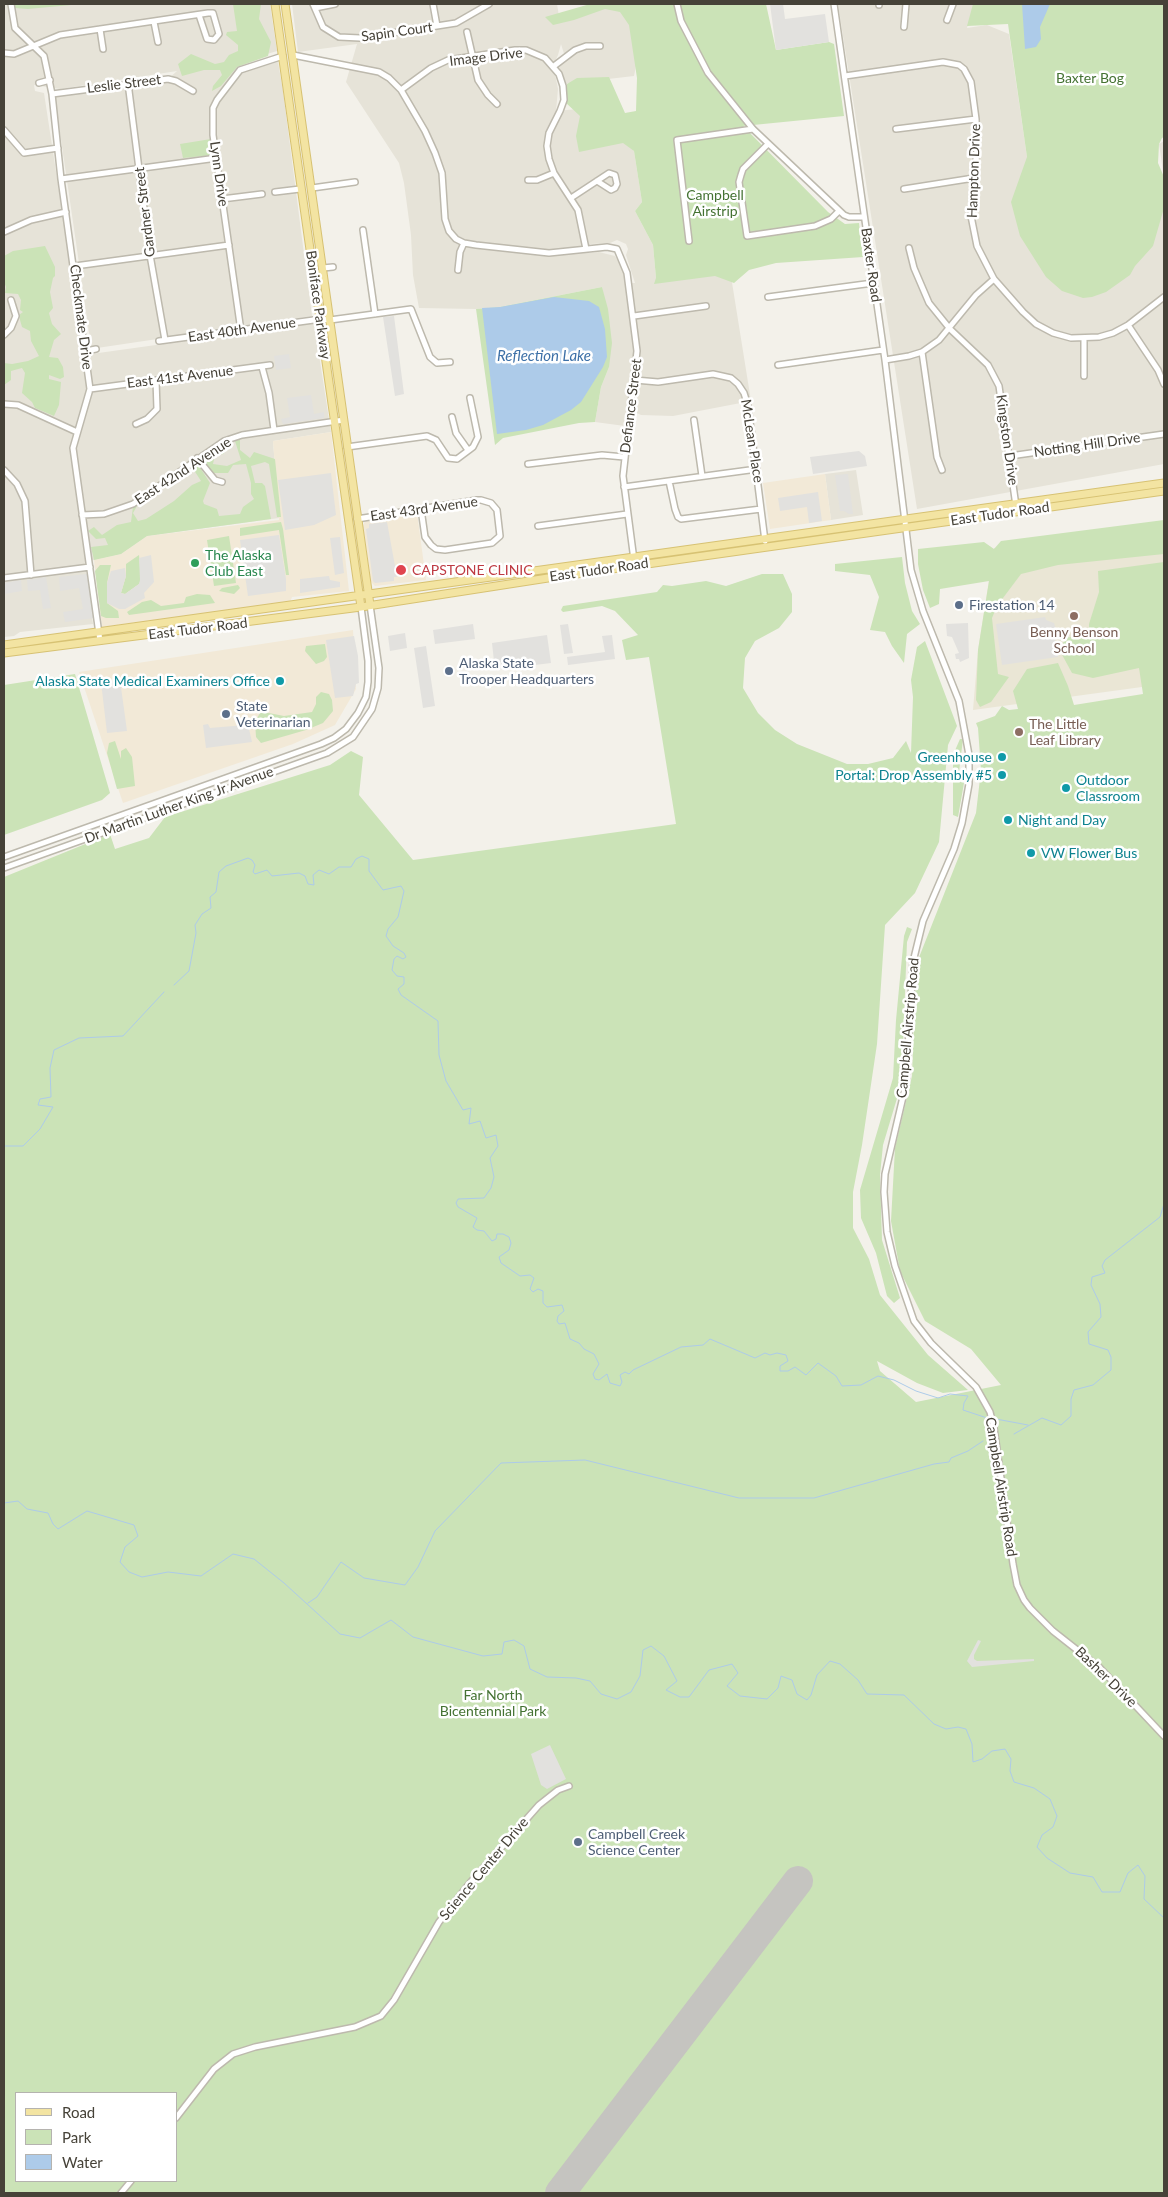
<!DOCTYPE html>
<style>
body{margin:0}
#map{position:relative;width:1168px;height:2197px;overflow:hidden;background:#f3f1ea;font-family:Lato,sans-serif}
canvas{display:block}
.frame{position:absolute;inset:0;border:5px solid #464238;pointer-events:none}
.legend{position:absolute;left:15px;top:2092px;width:162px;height:90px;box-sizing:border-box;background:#fff;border:1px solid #b5b3af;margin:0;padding:6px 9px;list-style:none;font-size:15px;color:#464238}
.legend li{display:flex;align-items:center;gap:10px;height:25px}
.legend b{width:25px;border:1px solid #b5b3af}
</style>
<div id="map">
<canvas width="1168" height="2197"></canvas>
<div class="frame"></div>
<ul class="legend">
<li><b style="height:6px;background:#f3e4a2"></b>Road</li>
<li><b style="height:14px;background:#cbe3b7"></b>Park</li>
<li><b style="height:14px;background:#adcbe9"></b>Water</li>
</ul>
</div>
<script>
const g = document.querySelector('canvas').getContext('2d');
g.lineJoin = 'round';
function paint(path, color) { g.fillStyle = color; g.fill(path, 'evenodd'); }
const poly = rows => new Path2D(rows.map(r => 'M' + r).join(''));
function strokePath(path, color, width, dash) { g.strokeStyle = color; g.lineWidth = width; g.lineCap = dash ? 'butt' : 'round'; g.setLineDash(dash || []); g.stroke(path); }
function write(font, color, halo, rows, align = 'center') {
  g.font = font + ' Lato,sans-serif'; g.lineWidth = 5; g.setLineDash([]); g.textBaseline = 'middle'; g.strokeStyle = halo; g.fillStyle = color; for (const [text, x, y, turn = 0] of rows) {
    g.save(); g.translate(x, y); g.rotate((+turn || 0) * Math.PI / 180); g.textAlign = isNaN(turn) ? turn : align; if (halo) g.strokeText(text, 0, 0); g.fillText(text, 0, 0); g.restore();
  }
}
paint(poly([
 [4,4,270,4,277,51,237,63,247,71,278,62,283,91,312,316,97,348,91,346,55,98,58,96,165,82,177,71,60,89,34,85,35,91,44,93,84,355,314,323,331,432,273,441,279,518,147,536,121,554,85,562,93,624,20,632,14,636,4,637],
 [292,4,557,4,559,16,606,6,623,8,635,25,638,56,634,76,565,84,559,67,566,60,561,44,558,55,552,68,555,74,558,89,556,111,578,109,628,140,634,151,642,202,635,211,653,245,656,278,730,270,751,401,673,416,641,415,628,409,625,426,595,422,601,387,609,367,602,287,500,307,476,309,419,308,413,275,411,235,404,183,399,163,346,82,357,44,298,52],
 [617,240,626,244,628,249,626,255,635,283,626,283,621,265,615,256,599,252,589,253,590,244,610,243],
 [838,4,974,4,967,28,987,25,1009,34,1027,157,1164,204,1164,464,917,509],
 [1164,141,1164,178,1159,144],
 [856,470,863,515,831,520,825,474]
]), '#e6e3d8');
paint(poly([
 [331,432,349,591,292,597,290,602,102,627,94,560,121,554,147,536,279,520,273,441],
 [825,474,831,520,770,529,763,483],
 [417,513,426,580,375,586,371,582,363,526,365,521],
 [353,630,356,689,335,725,293,744,123,803,79,672]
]), '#f2e9d7');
paint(poly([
 [1164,525,1164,684,973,710,978,650,994,548]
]), '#eae6d5');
paint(poly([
 [15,4,82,4,28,9,15,8],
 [233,4,261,4,259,19,271,42,268,56,237,67,221,86,212,91,213,86,222,75,220,70,204,70,182,76,178,64,191,54,215,64,224,62,229,55,238,51,238,45,226,35,227,32,237,31],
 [590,4,766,4,776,50,829,42,834,44,844,116,743,126,828,212,845,224,859,223,863,257,776,263,749,270,734,283,715,276,654,284,656,278,653,245,635,211,642,202,634,151,623,143,579,152,576,136,580,116,565,102,567,84,577,78,609,77,625,113,636,111,637,78,629,25,620,12,605,9,574,20,553,25,545,17],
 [973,4,1164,4,1164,137,1162,138,1159,144,1158,163,1164,177,1164,208,1153,246,1135,266,1130,275,1106,292,1092,297,1083,298,1062,291,1046,277,1020,236,1011,202,1027,157,1008,24,967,26],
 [211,139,213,155,183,158,180,144],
 [45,246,55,267,55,276,53,278,50,292,53,308,49,313,52,324,61,334,54,340,49,357,58,358,63,367,64,377,60,379,49,375,49,379,61,382,59,405,54,416,35,408,32,402,22,393,25,373,22,368,11,371,11,380,4,385,4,363,12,364,28,361,39,356,31,341,30,331,22,327,20,320,19,315,23,312,20,310,21,300,18,294,5,293,6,287,4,282,4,256,13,251],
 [602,287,608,309,612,343,609,367,601,387,595,422,579,423,503,438,495,445,476,309,500,307],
 [240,439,240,450,250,458,254,452,275,459,281,517,277,517,269,464,265,462,251,466,255,483,262,483,265,486,271,519,147,536,121,554,94,560,91,547,108,545,105,538,96,539,88,531,94,527,102,535,117,525,131,522,133,507,137,506,133,513,138,521,146,519,174,501,192,485,201,481,192,467,197,463,210,483,203,501,204,504,217,509,219,516,240,514,243,507,254,499,251,494,251,483,246,464,233,465,228,473,214,473,203,461,206,454,218,446,224,447,224,454,215,455,213,464,227,466,241,460,235,441],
 [1164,520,1164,554,1058,565,1021,574,997,606,992,618,998,674,1009,677,991,702,980,707,976,700,978,650,989,581,940,589,939,604,930,608,923,590,918,564,918,549,984,542,994,549,1001,541],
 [281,522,283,529,289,575,286,575,279,530,240,536,240,528],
 [229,536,236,583,214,586,207,540],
 [139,555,141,580,139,584,125,594,121,593,126,576,126,564],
 [902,557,905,583,912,611,920,624,907,634,904,663,892,646,885,632,870,630,879,597,870,575,835,571,835,564],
 [1164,562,1164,2193,4,2193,4,877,110,834,115,849,149,838,165,817,330,765,351,751,363,757,359,795,413,860,676,824,649,657,626,660,622,640,638,635,615,611,602,606,563,612,561,610,563,606,657,592,663,585,672,586,706,581,726,586,762,574,783,574,792,594,792,612,779,628,755,641,745,658,743,688,758,713,775,730,797,744,847,764,868,764,893,758,906,741,911,753,913,697,911,680,917,647,925,641,957,726,948,745,939,842,915,893,885,925,877,1044,862,1145,853,1192,853,1228,869,1259,880,1295,928,1355,968,1390,943,1393,917,1383,877,1361,880,1371,916,1402,1001,1385,971,1349,925,1321,900,1271,891,1221,895,1148,912,1076,916,965,976,813,981,770,978,728,976,723,995,716,1002,706,1009,710,1018,709,1013,691,1027,669,1058,663,1068,686,1074,705,1143,694,1139,668,1093,678,1072,673,1060,651,1065,638,1076,636,1089,637,1089,624,1099,592,1098,571],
 [16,2093,176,2093,176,2181,16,2181],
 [100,565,111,565,107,583,107,603,118,611,119,618,106,618,101,616,95,571],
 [238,585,240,588,234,594,219,591,222,588],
 [197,594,210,595,215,603,129,615,127,612,142,602,151,600,161,606,184,603,186,597],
 [325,644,327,657,324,661,316,664,305,651,306,646],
 [75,674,110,793,102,800,4,835,4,685],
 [321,692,329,694,332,700,333,711,323,723,306,730,261,743,256,737,255,722,260,713,269,713,284,716,312,712,316,704,316,697],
 [960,739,963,739,959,772,964,783,958,817,953,815,953,755],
 [115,741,121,759,121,751,126,748,132,757,135,786,117,789,107,753,109,743],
 [907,927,912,929,907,942,903,1043,898,1095,883,1145,880,1175,882,1240,900,1298,894,1303,887,1296,876,1253,861,1218,860,1190,893,1078,896,1020,904,936]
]), '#cbe3b7');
paint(poly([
 [770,4,783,4,785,19,825,14,829,42,776,50],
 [394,316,404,394,395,396,383,317],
 [289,354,291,368,276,370,274,356],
 [311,395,314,414,324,412,324,418,283,424,281,419,290,417,287,398],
 [859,451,865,456,867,466,813,474,810,457],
 [331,473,336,515,314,525,285,530,278,480],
 [848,474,853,514,849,514,844,511,840,511,835,475],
 [818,492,822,521,809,523,807,507,780,511,778,498],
 [387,522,397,577,394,577,394,581,375,583,373,581,366,529,369,528,369,524],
 [279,535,286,579,286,591,248,596,240,540],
 [340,537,344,573,335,575,330,538],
 [151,555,154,582,144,593,145,598,125,609,119,609,107,603,107,583,111,571,125,568,126,576,121,593,125,594,139,584,140,580,139,558],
 [87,574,94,618,65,622,63,612,83,609,79,588,60,591,59,577],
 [329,576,330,580,340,582,340,587,300,593,300,579],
 [46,577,51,608,43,609,40,590,28,591,27,580],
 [21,580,22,591,4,594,4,583],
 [1045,617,1046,620,1054,623,1057,634,1055,640,1058,657,1002,665,996,624],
 [968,623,969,658,960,662,959,659,956,659,955,654,959,653,952,637,947,636,946,624],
 [473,624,475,639,435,644,433,630],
 [568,624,573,653,564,654,560,625],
 [405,633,407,648,390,651,388,636],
 [547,635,551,663,495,670,492,643],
 [612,635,615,659,568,665,567,657,605,652,602,636],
 [354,636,358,656,359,683,356,684,353,696,335,698,326,640],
 [426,646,435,706,423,708,414,648],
 [120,680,127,731,107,733,101,682],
 [208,724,210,728,245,725,249,729,252,742,206,748,203,725],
 [978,1640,981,1641,974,1655,974,1659,977,1661,1034,1659,1034,1661,972,1667,967,1661],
 [550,1745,566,1779,547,1789,541,1785,531,1754]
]), '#e2e1de');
paint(poly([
 [1022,4,1050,4,1040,27,1041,39,1036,47,1025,49],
 [554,297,589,301,599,307,605,329,607,357,603,367,581,402,571,410,543,425,526,430,497,434,482,308,500,307]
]), '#adcbe9');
strokePath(poly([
 [174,985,189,971,196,933,195,925,202,914,211,908,210,897,216,892,219,872,226,866,248,858,252,860,255,865,253,872,255,874,267,870,272,876,299,873,305,876,308,884,314,885,313,875,319,870,329,874,339,867,351,867,356,859,362,856,369,859,369,871,383,890,401,886,404,891,398,917,388,929,386,936,393,946,404,953,406,957,403,959,397,956,394,959,392,970,397,976,404,977,404,984,398,989,401,995,438,1021,439,1055,446,1081,463,1110,471,1108,469,1124,480,1121,486,1138,496,1135,498,1146,490,1158,494,1177,491,1188,484,1198,458,1199,456,1203,458,1207,477,1218,473,1227,477,1230,484,1231,492,1241,496,1239,497,1234,503,1234,509,1237,511,1243,509,1250,499,1257,501,1263,520,1276,530,1275,534,1278,530,1289,533,1292,538,1289,543,1291,543,1303,547,1307,562,1305,564,1311,558,1316,557,1321,559,1324,565,1323,570,1339,579,1343,584,1349,594,1354,599,1364,593,1374,595,1379,599,1380,607,1374,610,1383,620,1386,622,1382,620,1375,625,1372,629,1374,633,1370,681,1347,703,1345,710,1339,755,1358,765,1353,770,1355,777,1353,786,1355,788,1361,780,1366,780,1371,788,1371,795,1367,806,1375,818,1363,836,1376,842,1386,861,1385,878,1376,894,1380,916,1391,938,1398,950,1394,968,1396,964,1403,963,1410,987,1418],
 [4,1146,23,1146,40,1129,53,1107,38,1105,40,1099,51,1097,50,1068,54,1050,79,1038,123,1036,164,992],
 [996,1419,1028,1425],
 [1014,1434,1042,1418,1061,1425,1071,1416,1071,1399,1074,1390,1093,1385,1111,1370,1111,1357,1108,1350,1089,1344,1088,1332,1101,1317,1100,1304,1091,1285,1092,1277,1105,1273,1102,1266,1105,1260,1160,1217,1164,1204],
 [4,1503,18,1501,27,1509,48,1513,53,1524,58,1529,87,1511,134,1525,138,1536,125,1547,120,1562,129,1572,142,1577,168,1572,201,1576,233,1554,254,1559,284,1583,340,1634,360,1638,391,1620,413,1637,483,1656,502,1654,504,1642,514,1640,524,1646,530,1669,547,1677,576,1678,590,1681,601,1694,617,1699,631,1692,640,1676,643,1650,651,1646,664,1656,677,1681,666,1690,680,1697,689,1697,709,1670,732,1664,738,1673,727,1686,740,1696,767,1699,778,1688,781,1676,792,1680,797,1694,807,1700,811,1695,817,1675,830,1661,840,1664,858,1680,867,1694,904,1695,934,1724,946,1729,958,1727,966,1729,972,1744,973,1762,982,1759,992,1751,1005,1749,1011,1759,1010,1771,1014,1782,1034,1788,1050,1799,1057,1816,1053,1827,1042,1835,1037,1847,1047,1858,1070,1873,1093,1877,1102,1892,1120,1892,1128,1873,1138,1865,1145,1876,1144,1899,1164,1918],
 [308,1603,317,1597,341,1562,364,1578,405,1585,418,1567,435,1531,501,1463,585,1460,739,1498,814,1498,934,1464,949,1462,951,1458,968,1451,983,1441]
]), '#adcbe9', 1);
strokePath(poly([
 [560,2193,798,1881]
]), '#c5c4c0', 30);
const minor = poly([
 [11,4,15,28,44,56,52,94,61,179,90,389,73,448,100,641],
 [313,4,323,27,339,37,360,38,456,23,489,4],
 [433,4,437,26],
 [677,4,681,21,708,73,753,129,844,215,849,217,864,217],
 [834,4,885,360,911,570,923,611,959,701,969,755,969,784,962,823,954,849,923,921,913,962,906,1084,885,1174,884,1192,887,1232,895,1266,914,1321,931,1343,976,1387,990,1412,994,1428,1013,1564,1017,1585,1024,1600,1030,1608,1053,1631,1100,1668,1164,1736],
 [879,5,879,4],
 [315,8,335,4],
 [947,20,953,4],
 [154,22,158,42],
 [904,27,906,4],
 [100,29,103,49],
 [467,32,478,80,488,95,497,104],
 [4,53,14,54,60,35,208,13,213,13,219,34,214,40,207,39,199,15],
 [293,55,379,72,389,78,401,90,431,68,448,60,515,50,526,50,545,58,559,74,563,86,564,100,560,111,549,133,547,146,549,159,554,173,578,210,586,249],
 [554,66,575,50,586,46,600,46],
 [845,76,943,62,959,65,964,69,971,82,976,119,977,149,971,216,977,246,994,279,1023,312,1036,324,1053,333,1071,338,1099,337,1113,333,1128,325,1164,297],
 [39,83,50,80],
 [128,83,150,255,165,340],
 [401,90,425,131,435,153,442,173,445,219,449,231,456,239,464,243,476,245,549,253,607,247,617,249,627,273,637,351,623,476,634,560],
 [52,94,168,79,176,81,193,91],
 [896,129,976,119],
 [4,130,24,153,58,148],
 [768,144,743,169,741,175,739,182,747,236,815,226,831,219,839,211],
 [61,179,217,158],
 [528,180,537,180,554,173],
 [312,188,355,182],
 [904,189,974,178],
 [275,192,300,189],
 [571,198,609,173,615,175,617,184,615,188,611,190,597,181],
 [222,199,262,194],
 [363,230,375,314],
 [4,232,31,220,66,212],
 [689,241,677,140,753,129],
 [909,248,914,268,929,303,950,329,988,365,999,386,1016,506],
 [75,266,229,245],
 [323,268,333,267],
 [458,270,460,252,464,243],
 [768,297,873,283],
 [634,316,706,306],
 [1128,325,1158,370,1164,384],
 [241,331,213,135,213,108,217,100,240,70,283,56],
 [4,335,11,328,16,316,11,300],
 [1084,339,1084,376],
 [159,341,321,319,330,320,411,309,430,357,437,363,450,362],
 [86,351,96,349],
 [922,352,937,457,942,470],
 [885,360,909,356,922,352,939,340,976,295,994,279],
 [778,365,883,350],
 [262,367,269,393,274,430],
 [635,380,658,382,713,374,731,378,738,384,744,393,748,406,765,541],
 [90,389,270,365],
 [4,404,18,405,77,432],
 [452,417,456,433,468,450],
 [694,420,702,476],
 [136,424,147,419,157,409,156,380],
 [347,447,427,436,436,440,448,458,457,459,473,447,478,437,470,398],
 [1010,456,1164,434],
 [197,458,215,480,222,482],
 [528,464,602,455,624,457],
 [4,470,17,484,25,501,31,575],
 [669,481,675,509,678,517,681,519,761,509],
 [624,487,757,469],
 [82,515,104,514,133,504,224,441,242,435,344,420],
 [357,519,477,500,481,500,491,503,497,510,500,536,492,543,445,550,436,549,431,545,425,537,421,509],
 [538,526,627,514],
 [4,578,90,567],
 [4,857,321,744,334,738,346,729,358,713,366,697,368,682,368,661,361,607],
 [4,868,327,753,353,737,372,709,378,688,379,668,370,605],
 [176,2118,214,2069,233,2054,255,2047,355,2027,381,2016,394,2000,439,1922,469,1884,539,1805,558,1790,569,1786],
 [121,2193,131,2181]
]);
const major = poly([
 [275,4,361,607],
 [285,4,370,605],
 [4,645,1164,483],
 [4,653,361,607,548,578,1164,491]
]);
strokePath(minor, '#bdb9ad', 8);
strokePath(major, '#d7c273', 9);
strokePath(minor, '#fff', 5);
strokePath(major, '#f3e4a2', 7);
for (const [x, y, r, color] of [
 [195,563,5,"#2e9e5b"],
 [401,570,6,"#e0444e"],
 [959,605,5,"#5c6f8a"],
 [1074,616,5,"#8d6e63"],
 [449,671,5,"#5c6f8a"],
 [280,681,5,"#0f9aa8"],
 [226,714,5,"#5c6f8a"],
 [1019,732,5,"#8d6e63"],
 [1002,757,5,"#0f9aa8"],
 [1002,775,5,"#0f9aa8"],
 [1066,788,5,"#0f9aa8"],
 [1008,820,5,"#0f9aa8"],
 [1031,853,5,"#0f9aa8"],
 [578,1842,5,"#5c6f8a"]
]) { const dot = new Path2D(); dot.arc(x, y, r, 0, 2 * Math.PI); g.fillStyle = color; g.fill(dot); strokePath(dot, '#fff', 2); }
write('14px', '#464238', '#fff', [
 ["Sapin Court",397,32,-8],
 ["Image Drive",486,57,-7],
 ["Leslie Street",124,84,-7],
 ["Hampton Drive",974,171,-88],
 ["Lynn Drive",219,174,82],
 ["Gardner Street",145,212,-97],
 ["Baxter Road",871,265,82],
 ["Boniface Parkway",318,305,82],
 ["Checkmate Drive",81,317,83],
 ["East 40th Avenue",242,330,-8],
 ["East 41st Avenue",180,377,-7],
 ["Defiance Street",631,406,-83],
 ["Kingston Drive",1007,440,82],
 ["McLean Place",752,441,81],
 ["Notting Hill Drive",1087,445,-8],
 ["East 42nd Avenue",183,471,-33],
 ["East 43rd Avenue",424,509,-8],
 ["East Tudor Road",1000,514,-8],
 ["East Tudor Road",599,570,-8],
 ["East Tudor Road",198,629,-7],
 ["Dr Martin Luther King Jr Avenue",179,805,-20],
 ["Campbell Airstrip Road",908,1028,-85],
 ["Campbell Airstrip Road",1001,1487,81],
 ["Basher Drive",1106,1677,44],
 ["Science Center Drive",484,1869,-50]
]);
write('14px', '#447232', '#fff', [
 ["Baxter Bog",1090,78],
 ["Campbell",715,195],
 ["Airstrip",715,211],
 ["Far North",493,1695],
 ["Bicentennial Park",493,1711]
]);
write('14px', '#27864d', '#fff', [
 ["The Alaska",205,555],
 ["Club East",205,571]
], 'left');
write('14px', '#be3a42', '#fff', [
 ["CAPSTONE CLINIC",412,570]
], 'left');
write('14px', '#4e5e75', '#fff', [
 ["Firestation 14",969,605],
 ["Alaska State",459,663],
 ["Trooper Headquarters",459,679],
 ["State",236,706],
 ["Veterinarian",236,722],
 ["Campbell Creek",588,1834],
 ["Science Center",588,1850]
], 'left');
write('14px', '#785e54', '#fff', [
 ["Benny Benson",1074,632],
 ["School",1074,648],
 ["The Little",1029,724,"left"],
 ["Leaf Library",1029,740,"left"]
]);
write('14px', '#0d838f', '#fff', [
 ["Alaska State Medical Examiners Office",270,681],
 ["Greenhouse",992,757],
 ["Portal: Drop Assembly #5",992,775],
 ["Outdoor",1076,780,"left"],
 ["Classroom",1076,796,"left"],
 ["Night and Day",1018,820,"left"],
 ["VW Flower Bus",1041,853,"left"]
], 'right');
write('italic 15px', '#3d70a7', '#fff', [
 ["Reflection Lake",544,356]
]);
</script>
